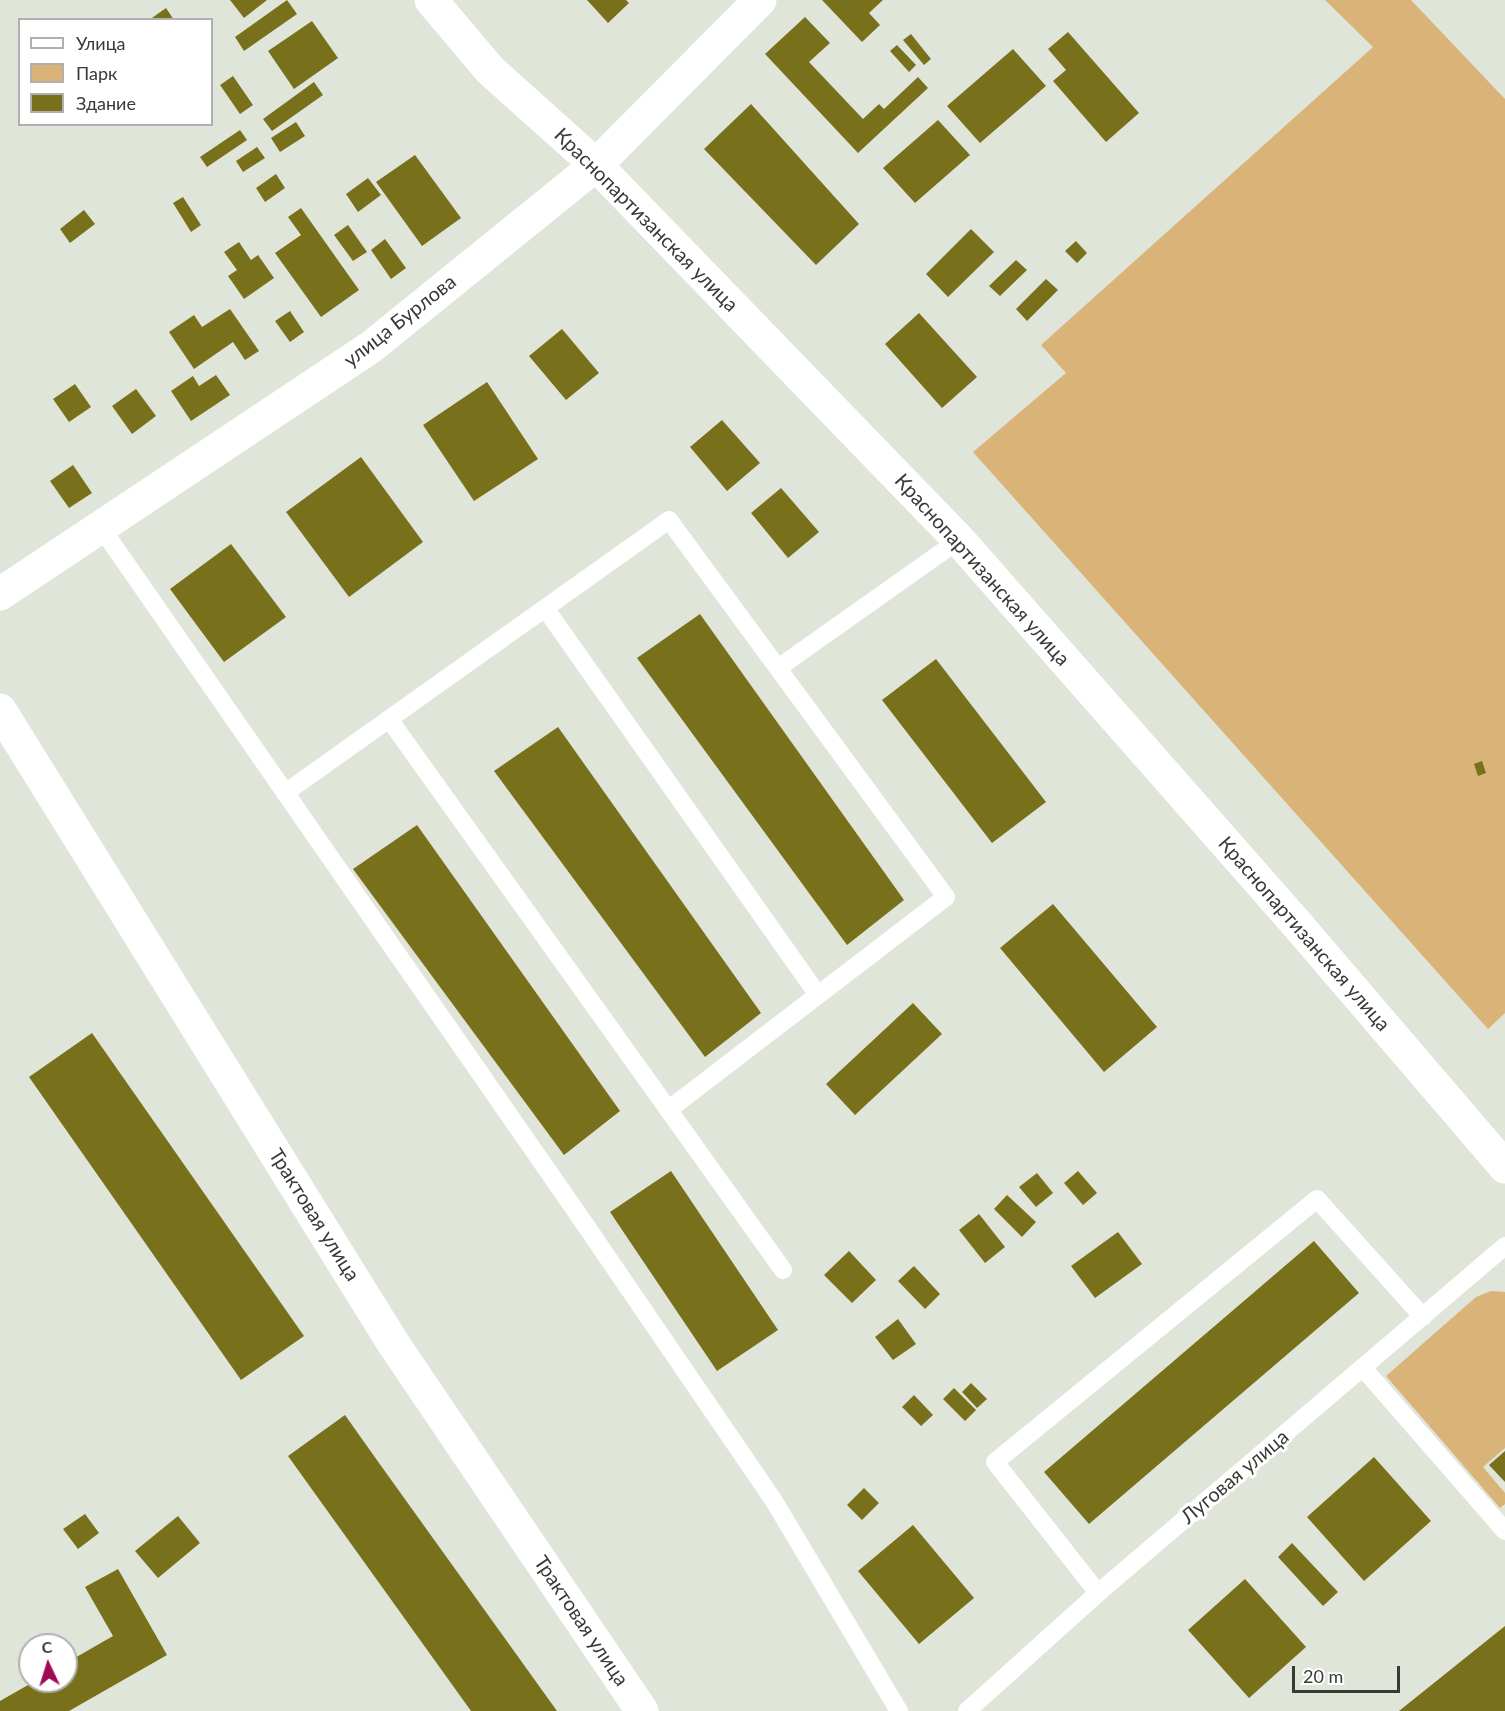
<!DOCTYPE html>
<meta charset="utf-8">
<style>
body{margin:0}
#map{position:relative;width:1505px;height:1711px;overflow:hidden;background:#e0e5da;font-family:Lato,sans-serif}
canvas{display:block}
.legend{position:absolute;left:18px;top:18px;width:195px;height:108px;box-sizing:border-box;background:#fff;border:2px solid #afb0af;margin:0;padding:8px 10px;list-style:none;font-size:18px;color:#383a36}
.legend li{display:flex;align-items:center;gap:12px;height:30px}
.legend b{width:30px;border:2px solid #afb0af}
.north{position:absolute;left:18px;top:1633px;width:60px;height:60px;box-sizing:border-box;background:#fff;border:2px solid #afb0af;border-radius:50%;rotate:356deg;font-size:16px;font-weight:700;line-height:24px;text-align:center;color:#383a36}
.north::after{content:'';display:block;margin:auto;width:21px;height:27px;background:#9d0b56;clip-path:polygon(50% 0,100% 100%,50% 72%,0 100%)}
.scale{position:absolute;left:1292px;top:1666px;width:108px;height:27px;box-sizing:border-box;border:3px solid #383a36;border-top:0;padding-left:8px;font-size:18px;line-height:21px;white-space:nowrap;color:#383a36;-webkit-text-stroke:4px #fff;paint-order:stroke}
</style>
<div id="map">
<canvas width="1505" height="1711"></canvas>
<ul class="legend">
<li><b style="height:8px;background:#fff"></b>Улица</li>
<li><b style="height:16px;background:#dab379"></b>Парк</li>
<li><b style="height:16px;background:#79701b"></b>Здание</li>
</ul>
<div class="north">С</div>
<div class="scale">20 m</div>
</div>
<script>
const g = document.querySelector('canvas').getContext('2d');
g.lineJoin = 'round';
function paint(path, color) { g.fillStyle = color; g.fill(path, 'evenodd'); }
const poly = rows => new Path2D(rows.map(r => 'M' + r).join(''));
function strokePath(path, color, width, dash) { g.strokeStyle = color; g.lineWidth = width; g.lineCap = dash ? 'butt' : 'round'; g.setLineDash(dash || []); g.stroke(path); }
function write(font, color, halo, rows, align = 'center') {
  g.font = font + ' Lato,sans-serif'; g.lineWidth = 6; g.setLineDash([]); g.textBaseline = 'middle'; g.strokeStyle = halo; g.fillStyle = color; for (const [text, x, y, turn = 0] of rows) {
    g.save(); g.translate(x, y); g.rotate((+turn || 0) * Math.PI / 180); g.textAlign = isNaN(turn) ? turn : align; if (halo) g.strokeText(text, 0, 0); g.fillText(text, 0, 0); g.restore();
  }
}
paint(poly([
 [1325,0,1411,0,1505,99,1505,1013,1488,1029,973,452,1066,373,1041,345,1373,47],
 [1491,1291,1505,1292,1505,1448,1483,1467,1505,1493,1505,1504,1500,1508,1386,1376,1476,1297]
]), '#dab379');
paint(poly([
 [230,0,267,0,244,18],
 [287,0,297,14,244,51,235,37],
 [587,0,626,0,629,3,608,23],
 [822,0,883,0,869,13,880,25,862,42],
 [166,8,174,20,149,20],
 [805,17,830,43,809,62,863,119,879,104,884,109,918,77,928,88,858,153,765,54],
 [312,21,338,58,294,89,268,51],
 [1068,32,1139,113,1106,142,1053,81,1066,70,1048,49],
 [911,34,931,59,924,65,903,40],
 [897,45,916,65,909,72,890,51],
 [1013,49,1046,86,980,143,947,106],
 [233,76,253,105,240,114,220,85],
 [314,82,323,95,272,131,263,119],
 [751,104,859,224,816,265,704,149],
 [938,120,970,155,915,203,883,168],
 [296,122,305,136,280,152,271,138],
 [240,130,247,140,207,167,200,157],
 [257,147,265,158,243,172,236,161],
 [415,155,461,218,422,246,376,182],
 [276,174,285,188,265,202,256,188],
 [368,178,381,195,358,212,346,194],
 [183,197,201,225,191,232,173,203],
 [301,208,359,290,321,317,275,253,301,235,288,217],
 [84,210,95,224,70,243,60,229],
 [348,225,367,252,353,261,334,235],
 [971,229,994,252,948,297,926,274],
 [385,239,406,268,391,279,371,250],
 [1076,241,1087,253,1077,263,1065,251],
 [239,242,251,260,258,255,274,278,244,299,228,276,237,270,224,252],
 [1016,260,1027,270,1000,296,989,286],
 [1046,279,1058,290,1027,321,1016,309],
 [230,309,259,351,245,360,233,342,194,369,169,332,194,315,202,327],
 [290,311,304,332,290,342,275,321],
 [919,313,977,377,942,408,885,344],
 [562,329,599,373,566,400,529,356],
 [216,375,230,395,191,421,171,391,193,376,199,386],
 [487,382,538,459,474,501,423,425],
 [75,384,91,407,69,422,53,399],
 [136,389,156,416,132,434,112,406],
 [722,420,760,463,727,491,690,447],
 [361,457,423,542,349,597,286,512],
 [73,465,92,493,69,508,50,481],
 [781,488,819,532,788,558,751,513],
 [231,544,286,617,224,662,170,589],
 [700,614,904,900,847,945,637,658],
 [936,659,1046,802,992,843,882,700],
 [558,727,761,1013,705,1057,494,771],
 [1482,761,1486,773,1478,776,1474,764],
 [417,825,620,1111,564,1155,353,869],
 [1053,904,1157,1027,1104,1072,1000,948],
 [913,1003,942,1034,855,1115,826,1084],
 [92,1033,304,1336,241,1380,29,1077],
 [671,1171,778,1330,717,1371,610,1212],
 [1078,1171,1097,1193,1083,1205,1064,1183],
 [1037,1173,1053,1193,1036,1207,1019,1187],
 [1007,1195,1036,1222,1022,1237,994,1209],
 [979,1214,1005,1247,985,1263,959,1230],
 [1118,1232,1142,1264,1095,1298,1071,1266],
 [1314,1241,1359,1293,1089,1524,1044,1472],
 [849,1251,876,1280,852,1303,824,1275],
 [914,1266,940,1294,925,1309,898,1281],
 [898,1319,916,1344,893,1360,875,1337],
 [971,1383,987,1399,977,1408,962,1392],
 [954,1388,976,1410,965,1421,943,1399],
 [914,1395,933,1415,921,1426,902,1407],
 [345,1415,379,1463,557,1711,471,1711,288,1456],
 [1505,1451,1505,1482,1489,1465],
 [1374,1457,1431,1521,1364,1581,1307,1517],
 [864,1488,879,1503,862,1520,847,1505],
 [85,1514,99,1533,78,1549,63,1529],
 [178,1516,200,1543,158,1578,135,1551],
 [913,1525,974,1598,919,1644,858,1571],
 [1292,1543,1338,1592,1323,1606,1278,1557],
 [118,1569,167,1655,69,1711,0,1711,0,1701,35,1681,66,1681,66,1663,113,1636,85,1587],
 [1245,1579,1306,1647,1249,1698,1188,1630],
 [1505,1626,1505,1711,1399,1711]
]), '#79701b');
strokePath(poly([
 [100,526,582,1220,774,1501,899,1711],
 [545,608,818,995],
 [778,668,959,540],
 [389,719,783,1270],
 [285,793,669,520,946,897,668,1110],
 [1363,1368,1505,1531],
 [1098,1593,995,1462,1317,1199,1423,1317],
 [967,1711,1098,1593,1505,1246]
]), '#fff', 18);
strokePath(poly([
 [0,594,371,347,596,165,760,0],
 [0,710,393,1343,642,1711]
]), '#fff', 33);
strokePath(poly([
 [431,0,490,70,596,165,959,540,1295,922,1505,1167]
]), '#fff', 33);
write('20px', '#383a36', '#fff', [
 ["Краснопартизанская улица",646,220,45],
 ["улица Бурлова",400,321,-38],
 ["Краснопартизанская улица",982,570,48],
 ["Краснопартизанская улица",1304,934,49],
 ["Трактовая улица",314,1215,58],
 ["Луговая улица",1235,1477,-40],
 ["Трактовая улица",581,1621,56]
]);
</script>
